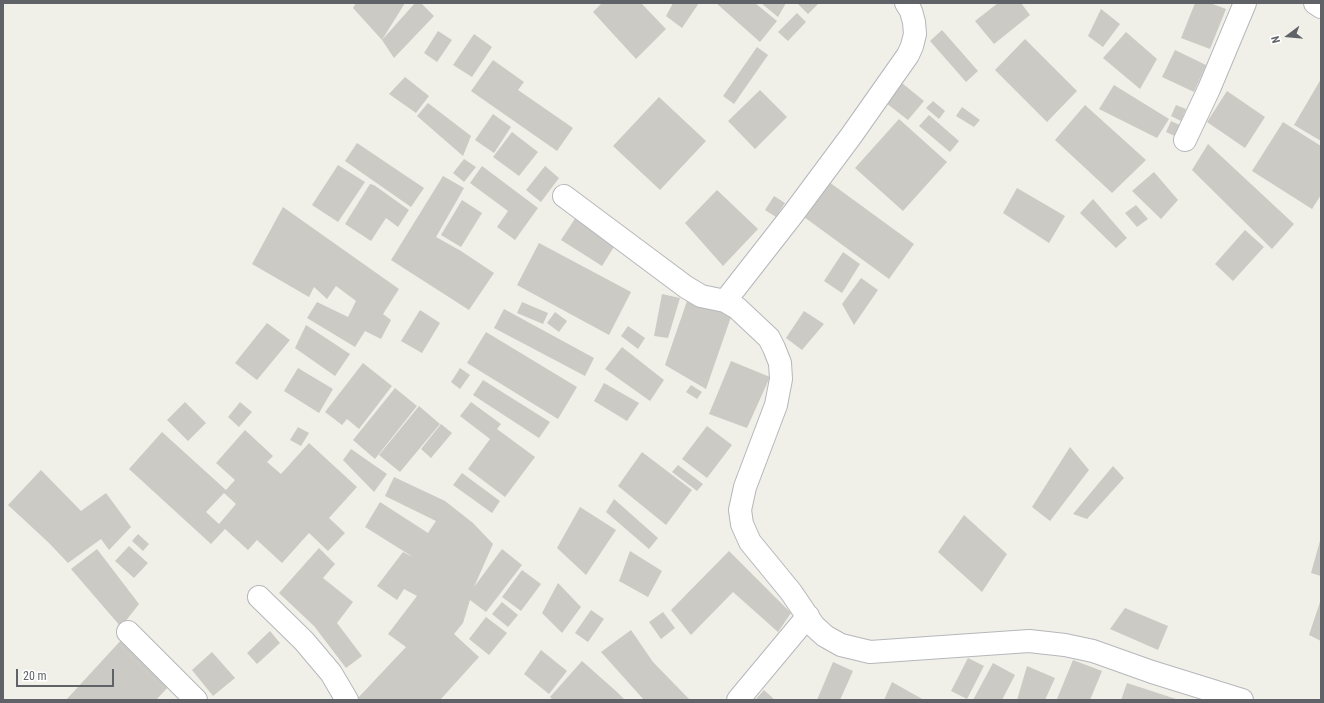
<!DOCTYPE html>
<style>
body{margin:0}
#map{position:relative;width:1324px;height:703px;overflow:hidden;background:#f0efe8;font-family:"Roboto Condensed",sans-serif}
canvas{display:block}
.frame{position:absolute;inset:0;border:4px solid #5f6267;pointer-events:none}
.north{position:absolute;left:1268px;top:16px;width:40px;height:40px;-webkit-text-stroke:3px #fff;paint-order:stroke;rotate:254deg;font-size:11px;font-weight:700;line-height:16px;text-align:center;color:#5f6267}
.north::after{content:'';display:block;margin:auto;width:14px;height:18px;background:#5f6267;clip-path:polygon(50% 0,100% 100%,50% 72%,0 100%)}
.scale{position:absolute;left:16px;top:669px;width:98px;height:18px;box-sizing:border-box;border:2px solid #5f6267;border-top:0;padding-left:5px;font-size:12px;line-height:14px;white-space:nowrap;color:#5f6267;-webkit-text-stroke:3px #fff;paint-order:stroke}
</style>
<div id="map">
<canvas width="1324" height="703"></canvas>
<div class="frame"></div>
<div class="north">N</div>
<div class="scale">20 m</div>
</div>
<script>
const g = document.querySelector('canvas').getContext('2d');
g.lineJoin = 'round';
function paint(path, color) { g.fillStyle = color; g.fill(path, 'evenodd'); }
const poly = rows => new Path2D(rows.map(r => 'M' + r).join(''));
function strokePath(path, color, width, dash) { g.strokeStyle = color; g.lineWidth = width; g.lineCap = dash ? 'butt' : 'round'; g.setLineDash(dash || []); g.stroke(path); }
paint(poly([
 [356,3,405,3,382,40,415,3,421,3,434,16,394,58,382,40,353,8],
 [602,3,641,3,666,29,636,59,593,12],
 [673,3,699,3,682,28,666,16],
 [716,3,755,3,777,21,760,42],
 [761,3,786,3,778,17],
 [797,3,819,3,808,14],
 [998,3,1021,3,1030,15,994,44,975,21],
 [1195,3,1210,3,1226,9,1210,49,1181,38],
 [1101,9,1120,24,1103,47,1088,36],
 [797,13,806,22,788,41,778,32],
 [942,30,978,71,966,82,930,41],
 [438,31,452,40,437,62,424,53],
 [1126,32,1157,59,1140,89,1103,58],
 [474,34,492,47,472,77,453,65],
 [1025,39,1077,91,1047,122,995,70],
 [757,47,768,55,734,104,723,96],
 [1175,50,1206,65,1194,92,1162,77],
 [493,60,524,82,518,90,573,128,557,151,471,91],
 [405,77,429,96,416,113,389,94],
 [1321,79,1321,141,1294,125],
 [902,83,924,101,908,120,886,103],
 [1114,85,1169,119,1157,138,1099,109],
 [760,90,787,117,755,149,728,121],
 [1227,91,1265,117,1245,148,1207,122],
 [659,97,706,141,660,190,613,146],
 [933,101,945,111,939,119,926,108],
 [428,103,471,136,463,156,417,116],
 [1085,105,1146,160,1112,193,1055,140],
 [1176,105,1186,109,1181,121,1171,116],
 [962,107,980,120,974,127,956,116],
 [493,114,511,127,494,153,475,140],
 [929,115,959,141,950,152,919,126],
 [899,119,947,162,903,211,855,168],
 [1171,121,1182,126,1177,137,1166,132],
 [1283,122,1321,146,1321,195,1312,209,1252,171],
 [512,132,538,152,519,176,493,157],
 [357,143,424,188,411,207,345,161],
 [1208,144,1294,224,1272,249,1192,170],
 [464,159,476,167,464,182,453,173],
 [338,165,365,182,338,222,312,205],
 [482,166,538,208,515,240,497,227,508,211,470,183],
 [545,166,559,178,541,202,526,190],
 [1154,172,1178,200,1161,219,1132,191],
 [443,176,464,188,436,237,461,251,494,273,469,310,391,260],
 [829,182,914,244,889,279,804,217],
 [370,184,374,185,409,210,398,227,386,218,371,241,345,224],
 [1017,188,1065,216,1049,243,1003,213],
 [717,190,758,229,723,266,685,223],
 [774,196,785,203,776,217,765,210],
 [1093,199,1127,238,1116,248,1080,213],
 [462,200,482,213,461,247,441,235],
 [1136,205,1148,219,1137,227,1125,213],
 [283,207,399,289,383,314,391,320,381,339,365,331,355,347,307,318,317,302,348,317,356,301,336,286,327,299,314,287,309,297,252,264],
 [576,217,617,242,602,266,561,240],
 [1245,230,1264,247,1233,281,1215,264],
 [539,243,631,292,609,335,517,285],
 [843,252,860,264,842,293,824,281],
 [861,278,878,290,854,325,842,304],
 [662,294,680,298,668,338,654,336],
 [688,298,732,314,706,389,665,365],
 [522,302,548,313,543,324,517,313],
 [504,309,594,358,585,376,494,328],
 [420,310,440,323,422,353,401,341],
 [804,311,824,324,802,350,786,338],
 [555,312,567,321,559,332,547,323],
 [267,323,290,340,257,380,235,363],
 [306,325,350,354,335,376,295,348],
 [628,326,645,338,638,349,621,336],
 [486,332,577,387,558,419,467,363],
 [622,347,664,380,650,401,605,369],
 [731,361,770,377,747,428,709,414],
 [363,363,392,386,359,429,347,419,342,425,325,412],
 [298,368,333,389,319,413,284,391],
 [460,368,470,375,460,389,451,382],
 [483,380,550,422,539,438,473,395],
 [604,383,639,403,627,421,594,401],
 [691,385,702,392,697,399,686,392],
 [395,388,417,406,375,459,353,440],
 [185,402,206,423,188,441,167,420],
 [240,402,252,412,239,427,228,417],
 [471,402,501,424,497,429,535,457,505,497,468,469,490,439,460,416],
 [419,406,440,424,400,472,379,455],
 [441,424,452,433,431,458,421,449],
 [707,426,732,445,707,478,682,459],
 [298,427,309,433,301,446,290,440],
 [245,430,273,456,267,462,281,474,309,443,357,487,329,518,345,533,328,551,309,533,282,563,257,540,248,550,225,529,211,544,129,469,162,432,226,490,235,480,216,463],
 [224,493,236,504,219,524,206,512],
 [1070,447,1089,470,1050,521,1032,507],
 [351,449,387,474,374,492,343,460],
 [642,452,692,490,666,525,618,486],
 [678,465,703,484,697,491,672,472],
 [1113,466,1124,478,1087,519,1073,514],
 [41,470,81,511,106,493,131,527,109,550,101,539,68,563,49,543,8,505],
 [462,473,500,501,492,513,453,485],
 [394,477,445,501,473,523,493,544,474,587,502,549,522,565,486,612,470,600,463,623,454,634,479,657,440,700,356,700,406,647,388,634,417,596,404,589,397,600,377,586,403,552,413,557,365,527,380,502,428,533,436,521,385,496],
 [614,499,658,538,649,549,606,512],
 [580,507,616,530,586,575,557,548],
 [964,515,1007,554,982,592,938,552],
 [138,534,149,544,143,551,132,541],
 [1321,537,1321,576,1311,573],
 [129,546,148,563,134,578,115,561],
 [319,548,335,564,323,578,353,602,337,623,362,656,346,668,314,626,279,593],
 [97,549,139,604,121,627,71,569],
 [630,551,662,571,648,597,619,581],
 [729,551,791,613,778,632,733,592,691,635,671,610],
 [522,570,541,584,521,611,502,597],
 [558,583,581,607,562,633,542,613],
 [1321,599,1321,641,1309,635],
 [502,602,518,615,508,627,492,614],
 [1125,608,1168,626,1158,650,1110,629],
 [591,610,604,619,588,642,575,633],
 [663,612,675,628,661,639,649,622],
 [486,617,507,633,489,655,469,639],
 [631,630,653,662,690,700,644,700,601,652],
 [270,631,280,643,257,664,247,653],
 [123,638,171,684,156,700,66,700],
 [541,650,567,671,549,694,524,674],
 [212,652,235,678,213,696,192,670],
 [968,658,984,666,967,699,951,691],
 [1073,660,1102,671,1090,700,1057,699],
 [582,661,617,692,625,700,553,700,550,697],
 [833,662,853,671,840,700,817,700],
 [993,663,1015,675,1002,700,973,700],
 [1027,666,1055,678,1045,700,1017,700],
 [892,682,924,700,884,700],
 [1127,683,1179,700,1121,700],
 [764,690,775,700,755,700]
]), '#cbcac4');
const street = poly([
 [1315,3,1321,7],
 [1185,140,1209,89,1245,3],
 [564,196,686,287,701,296,725,301,737,308,769,338,774,348,780,363,781,379,776,405,745,487,740,510,742,524,750,542,791,592,814,626,825,636,841,645,870,652,1029,641,1065,645,1093,651,1152,672,1242,700],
 [725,301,793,214,851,136,908,55,912,46,915,34,914,22,911,11,906,3],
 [259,597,304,641,331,673,347,700],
 [128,632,196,700],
 [738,700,808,616]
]);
strokePath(street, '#b5b7bb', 24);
strokePath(street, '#fff', 22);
</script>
